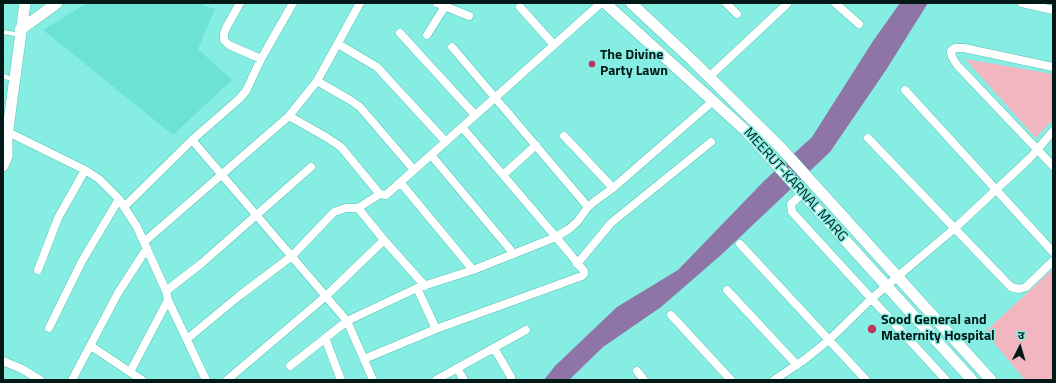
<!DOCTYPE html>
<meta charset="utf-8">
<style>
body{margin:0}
#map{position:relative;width:1056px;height:383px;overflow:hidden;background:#86ede2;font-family:"Titillium Web","Noto Sans Devanagari",sans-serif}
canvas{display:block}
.frame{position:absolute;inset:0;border:4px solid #031917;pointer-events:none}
.north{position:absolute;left:1000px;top:327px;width:40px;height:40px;-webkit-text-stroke:3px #86ede2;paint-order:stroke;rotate:5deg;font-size:11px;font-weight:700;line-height:16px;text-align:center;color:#031917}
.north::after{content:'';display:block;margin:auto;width:14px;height:18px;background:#031917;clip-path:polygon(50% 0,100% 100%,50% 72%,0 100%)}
</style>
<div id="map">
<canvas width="1056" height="383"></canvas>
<div class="frame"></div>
<div class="north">उ</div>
</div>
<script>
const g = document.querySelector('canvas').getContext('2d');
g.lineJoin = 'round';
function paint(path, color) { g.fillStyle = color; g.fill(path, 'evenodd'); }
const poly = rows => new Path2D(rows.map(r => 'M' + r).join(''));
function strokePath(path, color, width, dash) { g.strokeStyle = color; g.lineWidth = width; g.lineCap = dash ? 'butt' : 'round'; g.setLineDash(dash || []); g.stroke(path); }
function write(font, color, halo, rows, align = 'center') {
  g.font = font + ' "Titillium Web",sans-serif'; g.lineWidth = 3; g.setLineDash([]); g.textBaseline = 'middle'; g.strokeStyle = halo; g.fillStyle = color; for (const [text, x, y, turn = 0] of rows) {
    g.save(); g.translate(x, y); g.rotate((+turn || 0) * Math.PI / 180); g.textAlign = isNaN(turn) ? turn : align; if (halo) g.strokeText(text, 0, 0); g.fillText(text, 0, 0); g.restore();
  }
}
paint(poly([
 [87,3,203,3,203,5,215,9,198,49,232,80,173,135,43,30]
]), '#6ce2d6');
paint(poly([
 [965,59,1053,74,1053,119,1036,138],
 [1053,269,1053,380,1025,380,985,332]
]), '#f2b6c1');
paint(poly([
 [900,3,928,3,886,70,830,152,721,255,661,307,603,347,569,380,544,380,555,366,617,307,678,270,764,181,812,137,873,41]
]), '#8e74a7');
const lane = poly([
 [3,32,20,35],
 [3,76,14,80]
]);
const street = poly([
 [240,3,226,28,224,34,224,40,229,45,261,59],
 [437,3,469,16],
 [726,3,737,14],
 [835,3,859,24],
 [1022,3,1053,10],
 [520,7,554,45],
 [400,33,475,115],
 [427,35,447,3],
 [338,44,377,67,446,142],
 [452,47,588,207],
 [1053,67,964,48,955,48,951,51,952,57,957,65,1053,166],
 [709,77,787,4],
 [317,81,350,100,360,107,414,170],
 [905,90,1053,252],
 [289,116,326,137,341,147,378,192,380,194,386,195,601,3],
 [8,132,85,170,99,179,119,199,137,227,166,291,168,300,206,380],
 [564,136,613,188],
 [868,138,1011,287,1019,289,1026,287,1053,261],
 [192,140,347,321,373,380],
 [431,155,514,254],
 [503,175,536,145],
 [400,182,473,270],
 [802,194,791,204,792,212,946,380],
 [124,207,192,140,239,99,246,91,261,59,293,3],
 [358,208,384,240,425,286],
 [144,242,289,116,317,81,360,3],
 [740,244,866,380],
 [577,264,611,223,711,142],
 [38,270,58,218,85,170],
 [417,288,436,329],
 [727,290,797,365],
 [166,291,202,263,311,167],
 [671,315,731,380],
 [49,328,82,261,119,199],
 [325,338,341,380],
 [187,339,239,296,292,256,334,212,346,208,358,208,380,194],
 [91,346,142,380],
 [494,348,511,377],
 [364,359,436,329,582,276,584,274,584,271,556,237,462,127],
 [3,361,22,369,40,380],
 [290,366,347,321,417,288,473,270,556,237,569,229,577,222,588,207,595,201,613,188,713,101],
 [457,368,464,380],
 [637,371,644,380],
 [130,372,168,300],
 [72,380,118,293,147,248],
 [227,380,326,296,384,240],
 [436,380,526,330],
 [774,380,804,360,829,340,871,299,955,228,1030,158,1053,131]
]);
const secondary = poly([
 [605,3,746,131,972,380],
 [631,3,692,60,781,148,991,380],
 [20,30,57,3],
 [3,166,7,156,7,136,25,3]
]);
strokePath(lane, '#57c0b6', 5);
strokePath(street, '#57c0b6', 9);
strokePath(secondary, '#57c0b6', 12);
strokePath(lane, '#fff', 4);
strokePath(street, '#fff', 8);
strokePath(secondary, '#fff', 11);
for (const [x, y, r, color] of [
 [592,64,4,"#c23460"],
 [872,329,5,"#c23460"]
]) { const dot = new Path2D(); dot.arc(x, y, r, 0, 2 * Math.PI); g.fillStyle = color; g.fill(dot); strokePath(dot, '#86ede2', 1.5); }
write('bold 14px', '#031917', '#86ede2', [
 ["The Divine",600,56],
 ["Party Lawn",600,72],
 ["Sood General and",881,321],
 ["Maternity Hospital",881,337]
], 'left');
write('14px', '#031917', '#86ede2', [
 ["MEERUT-KARNAL MARG",795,185,48]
]);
</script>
